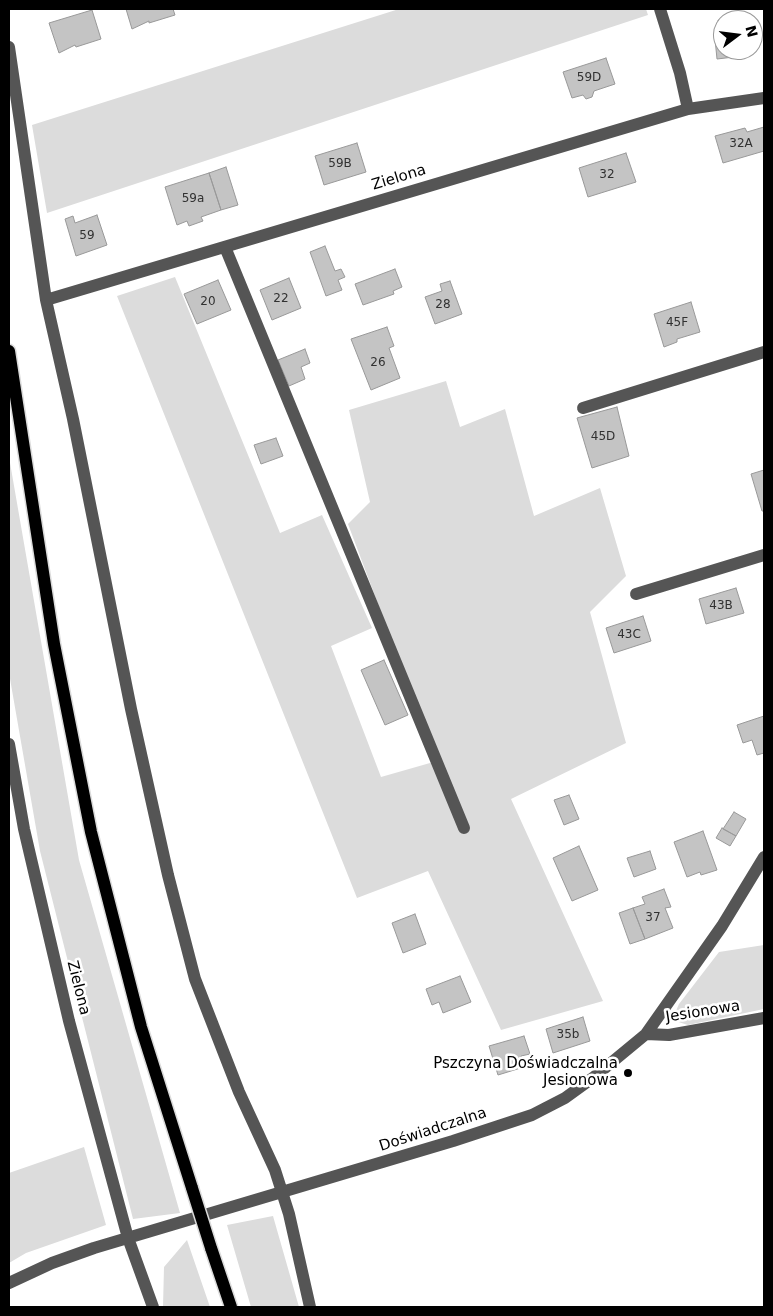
<!DOCTYPE html>
<meta charset="utf-8">
<style>
body{margin:0}
#map{position:relative;width:773px;height:1316px;overflow:hidden;background:#fff;font-family:"DejaVu Sans",sans-serif}
canvas{display:block}
.frame{position:absolute;inset:0;border:10px solid #000;pointer-events:none}
.north{position:absolute;left:713px;top:10px;width:50px;height:50px;box-sizing:border-box;background:#fff;border:1px solid #999;border-radius:50%;rotate:75deg;font-size:14px;font-weight:700;line-height:20px;text-align:center;color:#000}
.north::after{content:'';display:block;margin:auto;width:18px;height:22px;background:#000;clip-path:polygon(50% 0,100% 100%,50% 72%,0 100%)}
</style>
<div id="map">
<canvas width="773" height="1316"></canvas>
<div class="frame"></div>
<div class="north">N</div>
</div>
<script>
const g = document.querySelector('canvas').getContext('2d');
g.lineJoin = 'round';
function paint(path, color) { g.fillStyle = color; g.fill(path, 'evenodd'); }
const poly = rows => new Path2D(rows.map(r => 'M' + r).join(''));
function strokePath(path, color, width, dash) { g.strokeStyle = color; g.lineWidth = width; g.lineCap = dash ? 'butt' : 'round'; g.setLineDash(dash || []); g.stroke(path); }
function write(font, color, halo, rows, align = 'center') {
  g.font = font + ' "DejaVu Sans",sans-serif'; g.lineWidth = 5; g.setLineDash([]); g.textBaseline = 'middle'; g.strokeStyle = halo; g.fillStyle = color; for (const [text, x, y, turn = 0] of rows) {
    g.save(); g.translate(x, y); g.rotate((+turn || 0) * Math.PI / 180); g.textAlign = isNaN(turn) ? turn : align; if (halo) g.strokeText(text, 0, 0); g.fillText(text, 0, 0); g.restore();
  }
}
paint(poly([
 [399,9,646,9,648,15,47,213,32,125],
 [175,277,280,533,322,515,372,628,331,646,381,777,437,761,348,524,370,502,349,410,446,381,460,427,505,409,534,516,600,488,626,576,590,612,626,743,511,799,603,1001,501,1030,428,871,357,898,117,296],
 [9,457,79,860,180,1213,133,1219,40,851,9,673],
 [764,945,764,1009,688,1025,672,1020,679,1004,719,952],
 [84,1147,106,1225,26,1253,9,1263,9,1173],
 [273,1216,299,1307,251,1307,227,1225],
 [187,1240,210,1307,163,1307,164,1267]
]), '#dcdcdc');
const building = poly([
 [126,9,173,9,175,15,149,23,149,21,132,29,126,9],
 [92,10,101,39,76,47,75,45,59,53,49,23,92,10],
 [738,18,739,20,723,20,723,50,734,50,734,57,717,59,715,39,720,39,718,20,738,18],
 [606,58,615,84,594,91,592,97,586,99,583,95,572,98,563,72,606,58],
 [764,127,764,151,723,163,715,136,745,128,747,132,764,127],
 [357,143,366,172,324,185,315,156,357,143],
 [626,153,636,182,588,197,579,168,626,153],
 [226,167,238,205,221,210,209,173,226,167],
 [209,173,221,210,201,217,203,221,189,226,187,221,177,225,165,187,209,173],
 [97,215,107,245,76,256,65,219,73,216,75,223,97,215],
 [325,246,335,271,341,269,345,277,338,280,342,290,326,296,310,252,325,246],
 [395,269,402,287,393,291,394,294,363,305,355,284,395,269],
 [289,278,301,308,272,320,260,290,289,278],
 [218,280,231,310,197,324,184,294,218,280],
 [450,281,462,314,435,324,425,297,442,291,440,284,450,281],
 [691,302,700,332,677,339,677,342,664,347,654,314,691,302],
 [387,327,394,346,389,348,400,378,371,390,351,339,387,327],
 [305,349,310,363,301,367,305,379,289,386,278,360,305,349],
 [617,407,629,456,592,468,577,418,617,407],
 [276,438,283,456,261,464,254,445,276,438],
 [764,470,764,511,762,511,751,474,764,470],
 [736,588,744,613,706,624,699,599,736,588],
 [643,616,651,641,614,653,606,628,643,616],
 [384,660,408,715,385,725,361,670,384,660],
 [764,716,764,753,757,755,752,740,743,743,737,725,764,716],
 [569,795,579,819,564,825,554,800,569,795],
 [734,812,746,819,736,836,723,829,734,812],
 [722,828,736,836,730,846,716,838,722,828],
 [703,831,717,870,701,875,700,872,687,877,674,842,703,831],
 [579,846,598,890,572,901,553,858,579,846],
 [650,851,656,869,634,877,627,858,650,851],
 [664,889,671,907,665,908,673,928,645,939,633,908,645,904,642,897,664,889],
 [633,908,645,939,630,944,619,913,633,908],
 [415,914,426,944,403,953,392,923,415,914],
 [460,976,471,1002,443,1013,439,1002,432,1005,426,989,460,976],
 [583,1017,590,1041,553,1053,546,1029,583,1017],
 [524,1036,530,1054,521,1056,524,1067,498,1075,489,1046,524,1036]
]);
paint(building, '#c4c4c4');
strokePath(building, '#999', 1);
const major = poly([
 [9,351,54,644,91,832,141,1027,192,1188],
 [211,1248,231,1307]
]);
strokePath(major, '#dbdbdb', 15);
strokePath(poly([
 [660,9,680,73,688,109],
 [9,47,46,300,73,419,131,709,168,875,195,979,239,1092,275,1170,289,1214,310,1307],
 [225,247,464,828],
 [46,300,688,109,764,98],
 [583,408,764,352],
 [636,594,764,555],
 [9,744,24,829,69,1021,128,1238,153,1307],
 [646,1034,669,1035,764,1018],
 [9,1283,52,1263,94,1248,453,1141,532,1115,565,1098,594,1077,646,1034,722,926,764,857]
]), '#555', 12);
strokePath(major, '#000', 12);
const majorBridge = poly([
 [192,1188,211,1248]
]);
strokePath(majorBridge, '#dbdbdb', 15, []);
strokePath(majorBridge, '#000', 12);
for (const [x, y, r, color] of [
 [628,1073,5,"#000"]
]) { const dot = new Path2D(); dot.arc(x, y, r, 0, 2 * Math.PI); g.fillStyle = color; g.fill(dot); strokePath(dot, '#fff', 2); }
write('12px', '#313131', null, [
 ["59D",589,78],
 ["32A",741,144],
 ["59B",340,164],
 ["32",607,175],
 ["59a",193,199],
 ["59",87,236],
 ["22",281,299],
 ["20",208,302],
 ["28",443,305],
 ["45F",677,323],
 ["26",378,363],
 ["45D",603,437],
 ["43B",721,606],
 ["43C",629,635],
 ["37",653,918],
 ["35b",568,1035]
]);
write('15px', '#000', '#fff', [
 ["Zielona",399,178,-17],
 ["Zielona",78,988,76],
 ["Jesionowa",703,1012,-9],
 ["Doświadczalna",433,1130,-18]
]);
write('15px', '#000', '#fff', [
 ["Pszczyna Doświadczalna",618,1064],
 ["Jesionowa",618,1081]
], 'right');
</script>
